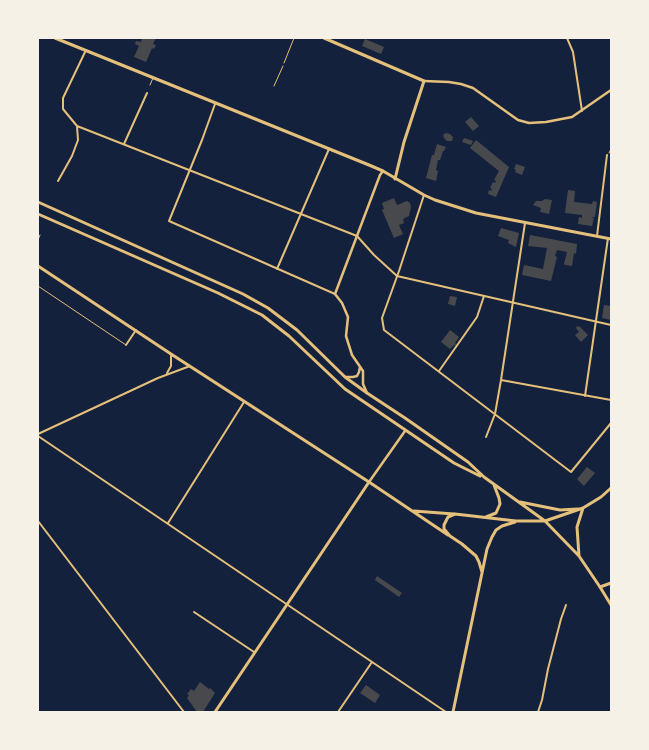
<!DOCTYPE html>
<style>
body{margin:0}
#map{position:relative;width:649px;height:750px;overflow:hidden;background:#14213d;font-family:"DM Sans",sans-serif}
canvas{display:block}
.frame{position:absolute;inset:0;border:39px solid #f6f1e7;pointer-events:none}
</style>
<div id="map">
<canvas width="649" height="750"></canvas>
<div class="frame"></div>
</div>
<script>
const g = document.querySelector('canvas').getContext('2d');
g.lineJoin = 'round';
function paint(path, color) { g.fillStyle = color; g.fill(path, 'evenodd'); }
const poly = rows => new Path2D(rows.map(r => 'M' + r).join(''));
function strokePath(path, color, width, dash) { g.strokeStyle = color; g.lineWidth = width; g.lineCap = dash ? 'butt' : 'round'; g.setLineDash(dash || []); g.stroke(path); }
paint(poly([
 [142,38,156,38,153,44,156,45,154,49,152,48,146,62,134,57,139,46,135,44,136,41,141,42],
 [365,39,384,47,381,54,362,46],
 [471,117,479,126,473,131,465,122],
 [446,133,450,134,453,137,452,141,447,141,444,138,443,135],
 [464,138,473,141,471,145,462,142],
 [476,140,509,167,496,197,488,194,489,190,491,191,492,189,490,188,493,182,495,183,496,181,494,180,499,171,470,148],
 [437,144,446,147,444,151,443,151,440,160,438,160,436,170,438,171,436,181,426,178,432,155,434,155],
 [516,164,525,167,522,175,515,172,516,170,514,169],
 [568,190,575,191,574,202,592,204,593,201,597,202,595,217,591,217,594,218,592,226,578,224,579,217,582,218,582,215,565,213],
 [394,198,397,205,407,201,410,203,411,207,409,216,403,219,404,223,399,225,403,234,394,238,382,210,384,209,382,203],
 [545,199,552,200,549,214,540,212,541,208,533,205,536,201,542,201],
 [501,228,519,233,516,247,508,243,509,240,498,236],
 [530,235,577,244,576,254,574,253,572,266,565,265,564,264,567,252,557,250,555,256,557,257,551,281,522,275,524,265,543,269,547,248,528,246],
 [450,296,457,297,455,306,448,304],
 [604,305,611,306,611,320,602,318],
 [577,326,580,327,588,335,581,342,575,335,579,332,576,328],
 [450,330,459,337,455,343,456,344,455,346,454,345,450,349,441,342],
 [587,467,595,473,584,486,577,479],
 [377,576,402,593,399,597,375,580],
 [200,682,209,689,210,688,215,693,203,712,197,712,187,698,189,695,187,694,191,689,194,691],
 [366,685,380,695,375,703,360,693]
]), '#48494c');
strokePath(poly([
 [284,63,294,38],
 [609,153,611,149],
 [38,240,40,235]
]), '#e5c07b', 1);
strokePath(poly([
 [150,85,153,78],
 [274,86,283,66],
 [38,286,126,345]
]), '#e5c07b', 1);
strokePath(poly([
 [567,38,573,52,582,111],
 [215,104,202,140,169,221,335,294],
 [77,126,357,236,374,255,397,276,611,325],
 [124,144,147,93],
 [58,181,72,156,78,140,77,126,63,109,63,98,86,50],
 [424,195,399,271,382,318,384,330,571,472,611,423],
 [597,236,607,155],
 [277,269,329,149],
 [126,345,136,330],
 [439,371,477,317,484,296],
 [167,373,171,366,171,355],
 [501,380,611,400],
 [585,396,608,238],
 [38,434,158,378,190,366],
 [38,436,446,712],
 [486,437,495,414,501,380,525,223],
 [38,521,184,712],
 [168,523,244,402],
 [194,612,254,652],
 [338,712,372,662],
 [538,712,542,700,548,669,561,619,566,605]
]), '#e5c07b', 2);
strokePath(poly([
 [424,81,449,82,461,84,473,88,518,120,529,123,546,122,572,117,611,90],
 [346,377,353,377,357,376,359,372,360,367],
 [367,393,363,384,363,371,352,355,346,336,348,317,342,303,335,294,380,175,383,171],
 [369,482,405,431]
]), '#e5c07b', 2.5);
strokePath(poly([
 [324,38,424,81,404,142,395,179],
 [38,266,171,354,369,482,448,535],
 [414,511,454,514],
 [600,587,611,605],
 [215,712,369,482]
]), '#e5c07b', 3);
strokePath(poly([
 [55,38,369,165,383,171,424,195,435,200,476,213,611,239],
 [38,202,243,294,268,308,297,330,345,377,367,393,405,418,468,462,484,477,545,521,579,556,600,587,611,583],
 [38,214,218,293,262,315,289,336,345,389,454,463,480,476],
 [520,502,560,510,578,509],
 [486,517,496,513,500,504,499,498,494,485],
 [579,556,577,527,583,508],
 [482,572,479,562,476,556,462,544,450,536,444,529,444,525,448,517,455,514,516,521,545,521,583,508,601,497,611,488],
 [453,712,487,549,492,537,496,530,502,526,515,522]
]), '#e5c07b', 3);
</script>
